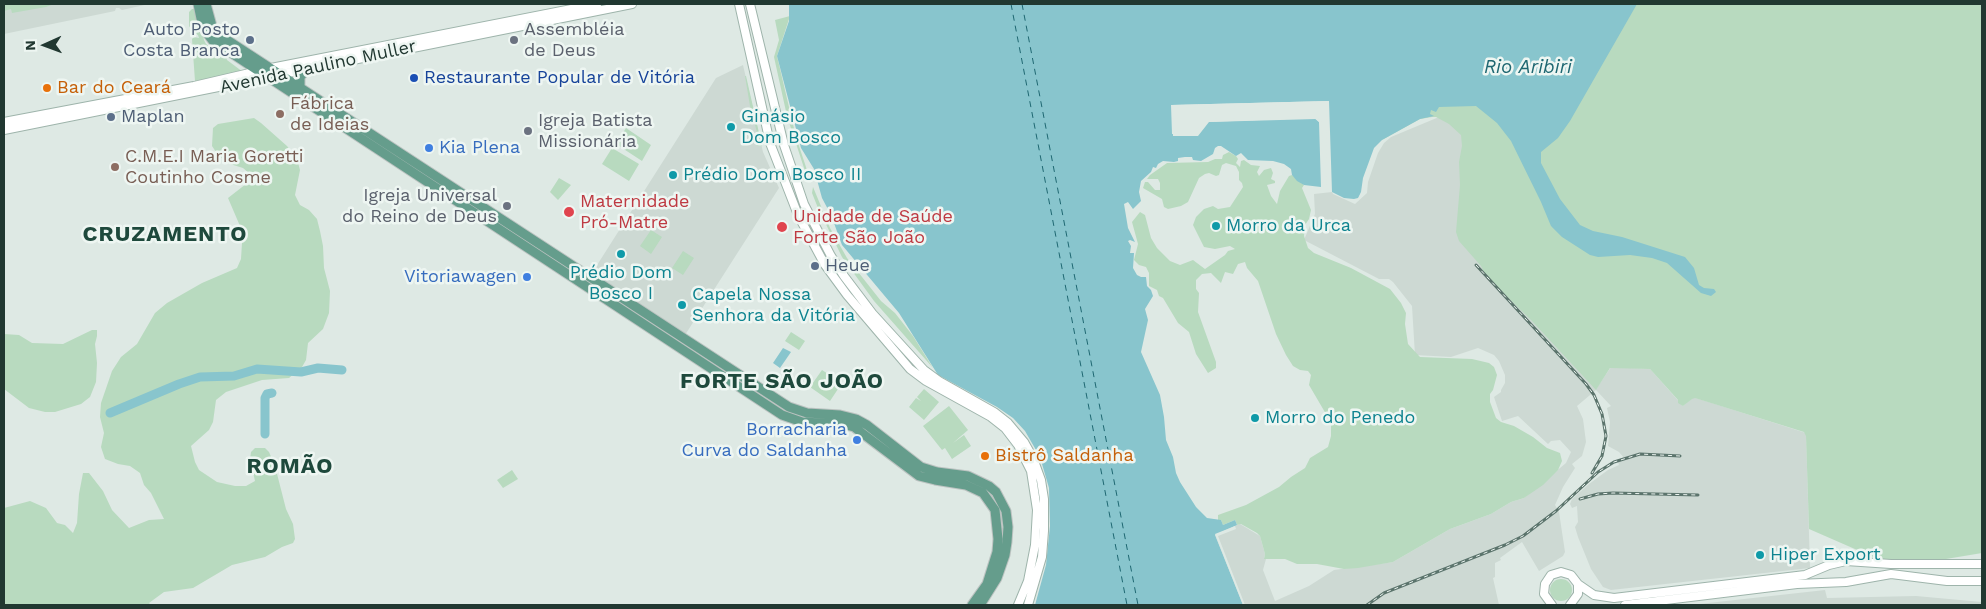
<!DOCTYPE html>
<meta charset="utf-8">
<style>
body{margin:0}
#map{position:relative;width:1986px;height:609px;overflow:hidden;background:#dee9e4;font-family:"Work Sans",sans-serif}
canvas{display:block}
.frame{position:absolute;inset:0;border:5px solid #213831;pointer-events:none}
.north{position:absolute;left:20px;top:20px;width:50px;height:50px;-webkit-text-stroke:4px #eef6f2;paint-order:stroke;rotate:268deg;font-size:14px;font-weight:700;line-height:20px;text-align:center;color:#213831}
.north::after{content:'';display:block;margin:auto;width:18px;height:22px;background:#213831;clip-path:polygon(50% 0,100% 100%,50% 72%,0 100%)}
</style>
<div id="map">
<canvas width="1986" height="609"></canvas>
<div class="frame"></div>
<div class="north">N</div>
</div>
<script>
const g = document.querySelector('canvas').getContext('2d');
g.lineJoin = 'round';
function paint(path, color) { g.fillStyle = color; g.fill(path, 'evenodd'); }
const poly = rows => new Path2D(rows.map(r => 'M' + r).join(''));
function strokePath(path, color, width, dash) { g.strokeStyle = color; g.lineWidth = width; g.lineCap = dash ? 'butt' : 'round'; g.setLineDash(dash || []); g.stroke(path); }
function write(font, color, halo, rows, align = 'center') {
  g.font = font + ' "Work Sans",sans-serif'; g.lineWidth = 5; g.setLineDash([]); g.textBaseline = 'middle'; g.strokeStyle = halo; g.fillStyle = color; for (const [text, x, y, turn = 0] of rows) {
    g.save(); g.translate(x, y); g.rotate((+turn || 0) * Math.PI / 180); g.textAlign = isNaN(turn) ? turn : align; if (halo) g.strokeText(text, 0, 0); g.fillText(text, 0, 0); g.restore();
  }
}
paint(poly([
 [4,4,149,4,122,10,119,8,116,8,115,11,4,34],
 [743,65,763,152,779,188,685,335,592,273,716,78],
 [1439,117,1462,126,1596,389,1611,367,1650,369,1683,406,1693,397,1806,433,1810,568,1611,590,1603,587,1591,569,1578,537,1575,527,1578,522,1577,506,1572,508,1570,504,1572,499,1589,484,1608,470,1619,465,1618,462,1625,459,1619,452,1608,446,1610,422,1607,408,1611,406,1596,390,1577,406,1583,419,1586,442,1582,456,1572,464,1575,468,1563,487,1555,505,1559,512,1565,552,1563,556,1539,571,1522,542,1500,558,1501,560,1495,563,1495,577,1493,578,1499,605,1243,605,1215,534,1240,524,1260,536,1265,554,1264,558,1266,559,1263,570,1275,601,1309,586,1334,570,1393,562,1450,529,1491,514,1511,502,1524,498,1566,463,1571,452,1560,440,1551,441,1548,444,1518,416,1502,421,1494,397,1501,392,1501,390,1505,383,1505,375,1499,361,1494,355,1478,348,1451,357,1415,355,1412,306,1393,282,1389,279,1379,279,1304,240,1315,214,1314,194,1332,192,1333,194,1355,204,1367,193,1368,182,1378,153,1384,143,1391,137],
 [1825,590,1827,598,1916,596,1982,602,1982,605,1690,605]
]), '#cdd9d3');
paint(poly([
 [4,4,54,4,46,7,12,13,11,9,4,11],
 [1468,4,1982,4,1982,553,1928,562,1887,563,1809,529,1806,436,1804,432,1695,398,1692,399,1683,406,1678,403,1678,400,1650,369,1610,368,1596,390,1531,320,1486,276,1481,266,1459,241,1456,232,1460,185,1459,162,1462,146,1461,135,1449,124,1436,117,1432,117,1420,119,1382,140],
 [192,9,197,9,204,40,206,44,221,55,226,57,227,60,243,72,195,81,192,39,194,37,199,38,198,35,193,32,189,26,189,12],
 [790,16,777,56,796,137,807,170,805,171,787,116,774,57,779,40,775,20],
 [745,76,746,76,762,146,757,146,758,136,750,106],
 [254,118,261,123,287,146,297,159,300,170,295,195,300,205,309,210,317,219,320,231,323,246,324,268,330,291,329,313,323,329,308,343,306,360,302,367,289,378,262,380,226,392,216,400,213,422,209,430,191,446,195,462,199,470,217,482,235,486,246,486,255,481,250,459,251,452,255,448,265,448,269,452,275,466,286,509,293,524,295,539,293,543,282,547,265,557,232,565,193,588,164,592,149,603,151,605,4,605,4,508,30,501,46,508,57,523,65,525,73,533,77,523,79,494,83,473,89,473,103,491,112,510,129,528,149,520,164,519,151,493,144,485,140,473,130,466,118,464,105,459,101,447,104,433,100,417,101,403,112,371,121,357,137,344,155,313,167,303,202,283,237,268,241,259,242,243,240,226,228,198,246,184,250,174,243,168,227,163,216,152,212,146,213,128,218,124],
 [626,128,651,145,642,161,616,144],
 [612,148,639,164,629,181,602,164],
 [1229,152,1236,156,1238,159,1236,163,1240,167,1241,161,1244,160,1251,165,1260,166,1257,172,1259,176,1264,170,1271,168,1273,173,1271,179,1275,181,1275,183,1267,185,1271,196,1277,204,1280,191,1289,176,1292,175,1304,185,1302,188,1311,210,1309,219,1305,225,1304,236,1308,248,1314,253,1351,268,1390,289,1401,303,1406,313,1405,324,1408,344,1420,357,1472,359,1489,363,1494,367,1497,375,1493,390,1490,394,1490,402,1496,418,1501,422,1514,426,1533,437,1547,448,1560,453,1562,461,1558,470,1543,485,1524,498,1511,502,1491,514,1450,529,1393,562,1358,568,1344,569,1317,564,1297,564,1285,559,1264,559,1265,554,1260,536,1257,533,1241,524,1237,525,1235,520,1223,525,1221,520,1218,520,1218,515,1246,505,1279,487,1291,477,1305,468,1310,458,1328,447,1331,436,1331,426,1326,414,1309,385,1311,375,1308,371,1300,370,1293,366,1286,355,1276,334,1258,281,1247,268,1245,262,1238,264,1233,274,1225,272,1221,283,1211,273,1202,274,1196,280,1196,289,1199,293,1198,312,1216,362,1216,368,1208,373,1196,354,1189,332,1178,323,1163,298,1159,296,1157,290,1149,286,1149,273,1146,267,1139,265,1134,260,1138,244,1132,222,1140,212,1145,215,1151,238,1157,248,1170,261,1180,265,1193,260,1205,269,1225,255,1228,251,1235,249,1230,246,1215,249,1204,247,1193,225,1196,217,1204,209,1213,206,1218,209,1230,207,1243,187,1242,183,1239,180,1239,172,1236,166,1226,163,1222,165,1219,175,1216,176,1209,173,1205,174,1199,178,1188,202,1181,206,1168,209,1164,207,1162,199,1143,188,1145,182,1148,182,1155,190,1160,190,1160,183,1158,179,1147,179,1150,175,1167,163,1208,162,1215,159,1222,159,1223,155],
 [559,178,571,185,558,200,550,192],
 [813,187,830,228,847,258,881,301,895,313,913,336,933,368,874,301,842,257,818,208,812,193],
 [651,230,662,237,651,254,640,246],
 [683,251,694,258,683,275,672,268],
 [92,330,97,330,97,336,95,344,97,363,96,382,90,397,81,404,55,412,45,412,29,408,4,389,4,334,19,335,32,343,63,344],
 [791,332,805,341,799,350,785,341],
 [822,370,842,383,830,401,810,387],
 [924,389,939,402,924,420,909,407,916,398,921,401,917,397],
 [949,406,968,430,953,443,964,435,971,446,952,459,945,448,942,450,923,426],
 [512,470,518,479,503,488,497,480],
 '1550 590a11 11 0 1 1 22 0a11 11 0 1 1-22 0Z'
]), '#b8dabf');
paint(poly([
 [789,4,1637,4,1570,121,1558,138,1541,152,1541,163,1560,199,1580,225,1593,231,1622,237,1685,257,1694,268,1699,285,1704,288,1714,289,1716,292,1711,296,1701,293,1667,263,1652,258,1630,255,1598,257,1590,255,1562,237,1551,226,1541,202,1511,141,1497,123,1476,106,1439,107,1436,112,1431,110,1430,114,1434,116,1420,119,1382,140,1374,148,1363,178,1361,192,1358,198,1354,199,1344,198,1330,191,1328,101,1171,105,1172,134,1195,134,1207,122,1314,118,1319,122,1321,187,1304,185,1297,181,1292,175,1291,169,1284,164,1273,161,1248,160,1241,153,1236,156,1221,146,1218,146,1215,148,1213,154,1201,161,1193,160,1192,157,1185,157,1178,158,1178,161,1174,162,1163,161,1158,164,1156,168,1153,167,1151,172,1141,181,1139,192,1141,201,1133,209,1128,202,1124,204,1128,228,1135,242,1130,240,1128,241,1131,246,1130,253,1134,253,1133,268,1137,275,1141,277,1146,277,1147,286,1151,290,1153,296,1145,309,1148,320,1141,352,1160,395,1164,417,1166,440,1173,457,1176,473,1180,482,1196,507,1207,518,1221,520,1223,525,1235,520,1237,525,1215,535,1243,605,1035,605,1046,565,1050,526,1049,488,1040,457,1025,431,1013,418,997,407,938,375,899,313,842,245,831,215,822,198,814,169,801,148,777,56,789,21],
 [783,348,791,352,780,368,773,363]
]), '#88c5cd');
paint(poly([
 [1329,101,1332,192,1327,192,1326,104,1173,108,1174,132,1194,131,1207,119,1315,116,1322,122,1323,188,1321,124,1316,119,1209,122,1198,136,1173,136,1172,105],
 [1235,526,1236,529,1218,536,1245,605,1243,605,1215,534]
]), '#dee9e4');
strokePath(poly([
 [110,413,179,384,200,377,234,376,257,369,301,372,318,368,342,370],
 [265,434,265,398,267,394,272,393]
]), '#88c5cd', 9);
strokePath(poly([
 [1011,4,1127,605],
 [1022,4,1138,605]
]), '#1e6771', 1, [6, 5]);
const secondary = poly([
 [739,4,770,143,798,215,825,265,847,295,910,369,926,381,991,417,1005,428,1018,445,1031,471,1037,510,1035,545,1028,581,1018,605],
 [750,4,784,145,804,204,831,256,844,276,872,313,924,370,939,381,994,412,1008,423,1024,442,1033,458,1041,480,1044,499,1044,531,1042,557,1028,605],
 [4,122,194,86,271,68,597,4],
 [4,130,632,4],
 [1578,584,1594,595,1614,598,1805,575,1829,565,1846,561,1891,564,1982,564],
 [1552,605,1544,594,1545,584,1551,575,1561,572,1571,575,1578,584,1578,594,1570,605],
 [1625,605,1797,584,1846,582,1891,574,1947,581,1982,581]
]);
const primary = poly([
 [198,4,203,28,213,41,782,415,802,422,842,424,854,427,919,476,935,480,966,485,983,493,995,510,998,539,997,552,987,584,972,605],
 [206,4,212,26,218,34,789,407,807,413,840,415,856,419,867,425,921,467,937,472,968,476,989,486,996,492,1006,511,1008,527,1007,542,1005,555,997,578,980,605],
 [300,86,300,77,306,70]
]);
strokePath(secondary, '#9eb4ab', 10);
strokePath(primary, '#bcc3c1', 11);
strokePath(secondary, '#fff', 8);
strokePath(primary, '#659d8c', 9);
const rail = poly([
 [1476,265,1586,384,1594,395,1602,414,1606,436,1602,456,1592,473],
 [1580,499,1598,494,1613,493,1698,495],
 [1367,605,1384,593,1505,545,1523,536,1556,511,1598,472,1614,462,1640,454,1680,456]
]);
strokePath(rail, '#5b746c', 3);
strokePath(rail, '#eef6f2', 1, [4]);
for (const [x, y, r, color] of [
 [250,40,5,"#5c6f8a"],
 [514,40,5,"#6b7280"],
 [414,78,5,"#1a4fb4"],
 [47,88,5,"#e8710a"],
 [280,114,5,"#8d6e63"],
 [111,117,5,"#5c6f8a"],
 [731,127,5,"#0f9aa8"],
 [528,131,5,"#6b7280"],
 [429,148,5,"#3f7fe0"],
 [115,167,5,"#8d6e63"],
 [673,175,5,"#0f9aa8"],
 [507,206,5,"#6b7280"],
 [569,212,6,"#e0444e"],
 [1216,226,5,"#0f9aa8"],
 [782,227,6,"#e0444e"],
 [621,254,5,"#0f9aa8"],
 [815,266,5,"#5c6f8a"],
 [527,277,5,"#3f7fe0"],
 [682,305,5,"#0f9aa8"],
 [1255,418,5,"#0f9aa8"],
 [857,440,5,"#3f7fe0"],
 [985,456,5,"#e8710a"],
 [1760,555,5,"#0f9aa8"]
]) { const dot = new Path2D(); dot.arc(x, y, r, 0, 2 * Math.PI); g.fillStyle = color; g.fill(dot); strokePath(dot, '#eef6f2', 2); }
write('18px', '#4e5e75', '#eef6f2', [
 ["Auto Posto",240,30,"right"],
 ["Costa Branca",240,51,"right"],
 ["Maplan",121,117],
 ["Heue",825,266]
], 'left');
write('18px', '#5b616d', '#eef6f2', [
 ["Assembléia",524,30],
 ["de Deus",524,51],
 ["Igreja Batista",538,121],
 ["Missionária",538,142],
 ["Igreja Universal",497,196,"right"],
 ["do Reino de Deus",497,217,"right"]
], 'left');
write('18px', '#213831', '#eef6f2', [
 ["Avenida Paulino Muller",318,67,-12]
]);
write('18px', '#164399', '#eef6f2', [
 ["Restaurante Popular de Vitória",424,78]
], 'left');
write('18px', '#c56008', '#eef6f2', [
 ["Bar do Ceará",57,88],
 ["Bistrô Saldanha",995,456]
], 'left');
write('18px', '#785e54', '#eef6f2', [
 ["Fábrica",290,104],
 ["de Ideias",290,125],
 ["C.M.E.I Maria Goretti",125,157],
 ["Coutinho Cosme",125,178]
], 'left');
write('18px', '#0d838f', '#eef6f2', [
 ["Ginásio",741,117],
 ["Dom Bosco",741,138],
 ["Prédio Dom Bosco II",683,175],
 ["Morro da Urca",1226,226],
 ["Prédio Dom",621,273,"center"],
 ["Bosco I",621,294,"center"],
 ["Capela Nossa",692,295],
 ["Senhora da Vitória",692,316],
 ["Morro do Penedo",1265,418],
 ["Hiper Export",1770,555]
], 'left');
write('18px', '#366cbe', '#eef6f2', [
 ["Kia Plena",439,148,"left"],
 ["Vitoriawagen",517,277],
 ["Borracharia",847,430],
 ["Curva do Saldanha",847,451]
], 'right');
write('18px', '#be3a42', '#eef6f2', [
 ["Maternidade",580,202],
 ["Pró-Matre",580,223],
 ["Unidade de Saúde",793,217],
 ["Forte São João",793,238]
], 'left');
write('italic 19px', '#1e6771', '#eef6f2', [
 ["Rio Aribiri",1528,67]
]);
g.letterSpacing = '1px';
write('bold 22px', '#1e493c', '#eef6f2', [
 ["CRUZAMENTO",165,235],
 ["FORTE SÃO JOÃO",782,382],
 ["ROMÃO",290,467]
]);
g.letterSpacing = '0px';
</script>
